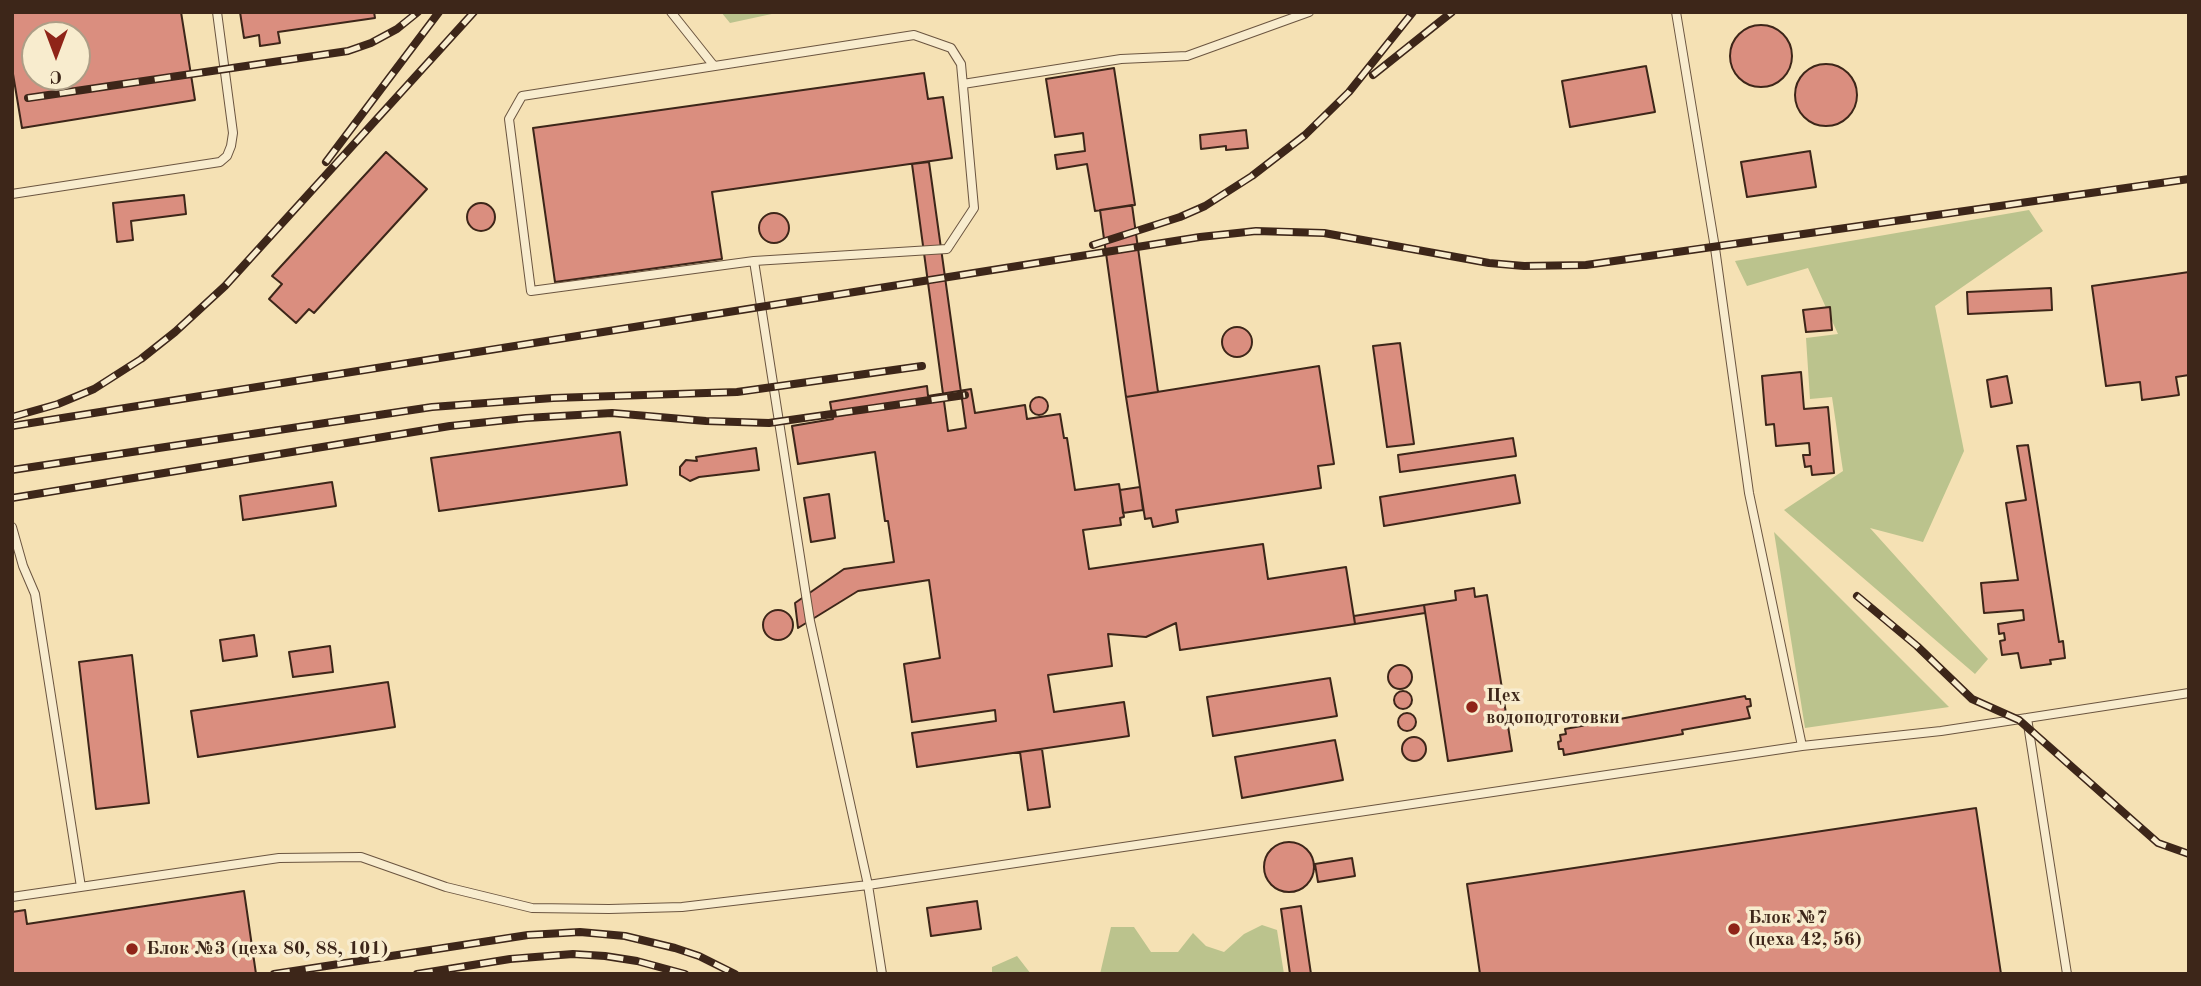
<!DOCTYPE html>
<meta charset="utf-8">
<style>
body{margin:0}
#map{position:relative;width:2201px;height:986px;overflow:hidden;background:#f5e1b4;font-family:"Old Standard TT",serif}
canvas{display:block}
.frame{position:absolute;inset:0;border:14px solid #3d2619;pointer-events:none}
.north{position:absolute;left:21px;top:21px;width:70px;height:70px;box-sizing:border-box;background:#f8ecce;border:2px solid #ad9d86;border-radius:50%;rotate:180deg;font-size:19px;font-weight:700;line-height:28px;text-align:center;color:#3d2619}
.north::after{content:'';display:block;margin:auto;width:24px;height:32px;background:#8f2418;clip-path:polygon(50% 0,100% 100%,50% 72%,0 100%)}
</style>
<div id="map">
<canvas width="2201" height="986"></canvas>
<div class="frame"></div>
<div class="north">С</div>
</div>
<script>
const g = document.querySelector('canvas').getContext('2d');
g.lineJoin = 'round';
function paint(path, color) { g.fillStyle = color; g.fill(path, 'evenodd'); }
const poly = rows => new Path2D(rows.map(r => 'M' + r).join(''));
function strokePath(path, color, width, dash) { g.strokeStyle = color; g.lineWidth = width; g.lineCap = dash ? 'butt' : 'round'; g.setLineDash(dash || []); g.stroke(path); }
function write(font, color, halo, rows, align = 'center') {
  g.font = font + ' "Old Standard TT",serif'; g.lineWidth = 7; g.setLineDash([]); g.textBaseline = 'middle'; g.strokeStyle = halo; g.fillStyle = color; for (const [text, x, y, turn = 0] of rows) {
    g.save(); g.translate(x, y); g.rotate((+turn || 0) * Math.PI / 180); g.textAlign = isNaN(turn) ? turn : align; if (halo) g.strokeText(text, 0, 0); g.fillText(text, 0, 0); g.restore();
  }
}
paint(poly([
 [721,12,781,12,730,23],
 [2029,210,2043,231,1935,306,1964,451,1923,542,1870,528,1988,659,1975,674,1784,510,1843,471,1832,397,1810,399,1806,338,1838,334,1808,268,1747,286,1735,261],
 [1774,532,1949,707,1805,728],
 [1262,925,1277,930,1284,974,1100,974,1111,927,1134,927,1151,952,1178,952,1193,933,1206,946,1224,952,1244,934],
 [1017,956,1031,974,992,974,992,967]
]), '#bbc38d');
const building = poly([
 [12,12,181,12,195,100,22,128,12,68,12,12],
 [35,35,77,35,77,77,35,77,35,35],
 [240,12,374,12,375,18,278,32,280,43,260,46,259,35,244,38,240,12],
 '1730 56a31 31 0 1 1 62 0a31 31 0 1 1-62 0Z',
 '1795 95a31 31 0 1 1 62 0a31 31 0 1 1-62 0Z',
 [1646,66,1655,112,1570,127,1562,81,1646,66],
 [1114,68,1135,205,1095,211,1087,164,1057,169,1055,155,1085,151,1083,133,1055,137,1046,79,1114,68],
 [924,73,928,99,943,97,952,158,712,192,722,259,555,282,533,128,924,73],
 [1246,130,1248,148,1226,150,1226,146,1201,149,1200,135,1246,130],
 [1810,151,1816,187,1747,197,1741,162,1810,151],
 [386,152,427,189,314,313,309,309,296,323,269,299,282,284,272,276,386,152],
 [929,162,966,428,948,431,912,164,929,162],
 [184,195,186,214,131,221,133,240,117,242,113,203,184,195],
 '467 217a14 14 0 1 1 28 0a14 14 0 1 1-28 0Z',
 [1132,205,1158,392,1126,397,1100,210,1132,205],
 '759 228a15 15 0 1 1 30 0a15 15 0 1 1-30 0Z',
 [2189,272,2189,375,2176,377,2179,395,2142,400,2140,382,2106,386,2092,286,2189,272],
 [2051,288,2052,310,1968,314,1967,292,2051,288],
 [1830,307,1832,330,1806,332,1803,310,1830,307],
 '1222 342a15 15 0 1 1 30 0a15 15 0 1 1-30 0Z',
 [1400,343,1414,444,1387,447,1373,346,1400,343],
 [1319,366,1334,464,1318,466,1321,488,1176,510,1178,522,1153,527,1151,518,1145,519,1126,397,1319,366],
 [1801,372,1804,409,1828,407,1834,473,1812,475,1811,466,1805,467,1803,455,1810,455,1809,443,1776,446,1774,424,1766,425,1762,376,1801,372],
 [2007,376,2012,403,1991,407,1987,380,2007,376],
 [927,386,928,396,971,389,975,413,1025,405,1027,419,1060,414,1064,438,1067,438,1075,490,1119,484,1124,517,1120,518,1121,525,1083,530,1089,569,1263,544,1268,579,1346,567,1355,624,1180,650,1176,623,1146,637,1108,634,1112,666,1048,675,1054,712,1124,702,1129,736,917,767,912,733,996,721,995,710,912,722,904,664,940,658,929,580,858,591,798,628,795,603,844,569,894,562,888,521,885,521,875,452,798,464,792,426,833,419,830,402,927,386],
 '1030 406a9 9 0 1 1 18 0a9 9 0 1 1-18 0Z',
 [620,432,627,485,439,511,431,458,620,432],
 [1513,438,1516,456,1400,472,1398,455,1513,438],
 [2028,445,2059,642,2063,641,2065,658,2050,660,2051,664,2021,668,2018,653,2002,655,2000,641,2005,640,2004,633,1999,634,1998,624,2024,620,2023,610,1984,613,1981,583,2018,580,2006,503,2026,500,2017,446,2028,445],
 [756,448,759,470,699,477,690,481,680,475,680,467,686,460,697,461,696,457,756,448],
 [1515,475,1520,503,1384,526,1380,497,1515,475],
 [332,482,336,506,243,520,240,496,332,482],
 [1140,487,1143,510,1123,513,1120,490,1140,487],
 [829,494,835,538,811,542,804,498,829,494],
 [1474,588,1475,597,1487,595,1512,751,1448,761,1424,605,1456,600,1455,591,1474,588],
 [1424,605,1425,613,1355,624,1354,616,1424,605],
 '763 625a15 15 0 1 1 30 0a15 15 0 1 1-30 0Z',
 [254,635,257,656,223,661,220,640,254,635],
 [330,646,333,672,293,677,289,652,330,646],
 [132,655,149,803,96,809,79,662,132,655],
 '1388 677a12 12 0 1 1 24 0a12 12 0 1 1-24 0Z',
 [1330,678,1337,716,1213,736,1207,697,1330,678],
 [388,682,395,727,198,757,191,711,388,682],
 '1394 700a9 9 0 1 1 18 0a9 9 0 1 1-18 0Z',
 [1745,696,1746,699,1750,699,1751,706,1747,707,1750,718,1682,730,1683,734,1564,755,1563,749,1559,749,1558,742,1561,741,1560,735,1566,734,1565,729,1745,696],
 '1398 722a9 9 0 1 1 18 0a9 9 0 1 1-18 0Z',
 '1402 749a12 12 0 1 1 24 0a12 12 0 1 1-24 0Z',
 [1335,740,1343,780,1242,798,1235,757,1335,740],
 [1042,749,1050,807,1028,810,1020,752,1042,749],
 [1976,808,2001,974,1480,974,1467,884,1976,808],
 '1264 867a25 25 0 1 1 50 0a25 25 0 1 1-50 0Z',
 [1352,858,1355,876,1318,882,1315,864,1352,858],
 [244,891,256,974,12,974,12,912,25,910,27,924,244,891],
 [977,901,981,929,931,936,927,908,977,901],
 [1301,906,1311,974,1290,974,1281,909,1301,906]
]);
paint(building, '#da8e7f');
strokePath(building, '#3d2619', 2);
const service = poly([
 [671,12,714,66],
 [1676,12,1715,248,1749,493,1802,746],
 [963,84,1121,59,1187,56,1309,12],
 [12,194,220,162,227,156,231,146,233,133,217,12],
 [754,261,947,249,974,208,961,64,951,48,914,35,522,96,509,119,531,291,754,261,810,621,868,885,882,974],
 [12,527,23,566,35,594,81,887],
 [2027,718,2189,693],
 [12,897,279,858,361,857,446,887,532,908,609,909,682,907,868,885,1802,746,1941,731,2027,718,2067,974]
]);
strokePath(service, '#6b5540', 10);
strokePath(service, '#f8ecce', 8);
const rail = poly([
 [1373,75,1452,12],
 [28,98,348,51,371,43,397,29,418,12],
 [326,162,439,12],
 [1093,245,1180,217,1205,206,1252,176,1305,135,1349,92,1413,12],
 [12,417,58,404,94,389,141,359,175,332,225,286,474,12],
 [12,426,1200,237,1256,231,1324,233,1489,263,1524,266,1586,265,2189,179],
 [12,470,432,407,553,398,737,392,922,366],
 [12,498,450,426,526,418,612,413,706,421,769,423,965,395],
 [1857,596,1917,646,1972,699,2019,720,2158,843,2189,854],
 [274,974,528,935,580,932,625,936,675,948,699,956,735,974],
 [417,974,510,959,573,954,605,956,637,961,685,974]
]);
strokePath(rail, '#3d2619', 8);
strokePath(rail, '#f8ecce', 5, [16]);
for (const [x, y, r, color] of [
 [1472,707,7,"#8f2418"],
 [1734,929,7,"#8f2418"],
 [132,949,7,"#8f2418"]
]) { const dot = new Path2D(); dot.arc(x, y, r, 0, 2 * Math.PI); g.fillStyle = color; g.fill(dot); strokePath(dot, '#f8ecce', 2.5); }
write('bold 19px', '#3d2619', '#f8ecce', [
 ["Цех",1486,696],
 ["водоподготовки",1486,718],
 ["Блок №7",1748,918],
 ["(цеха 42, 56)",1748,940],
 ["Блок №3 (цеха 80, 88, 101)",146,949]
], 'left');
</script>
